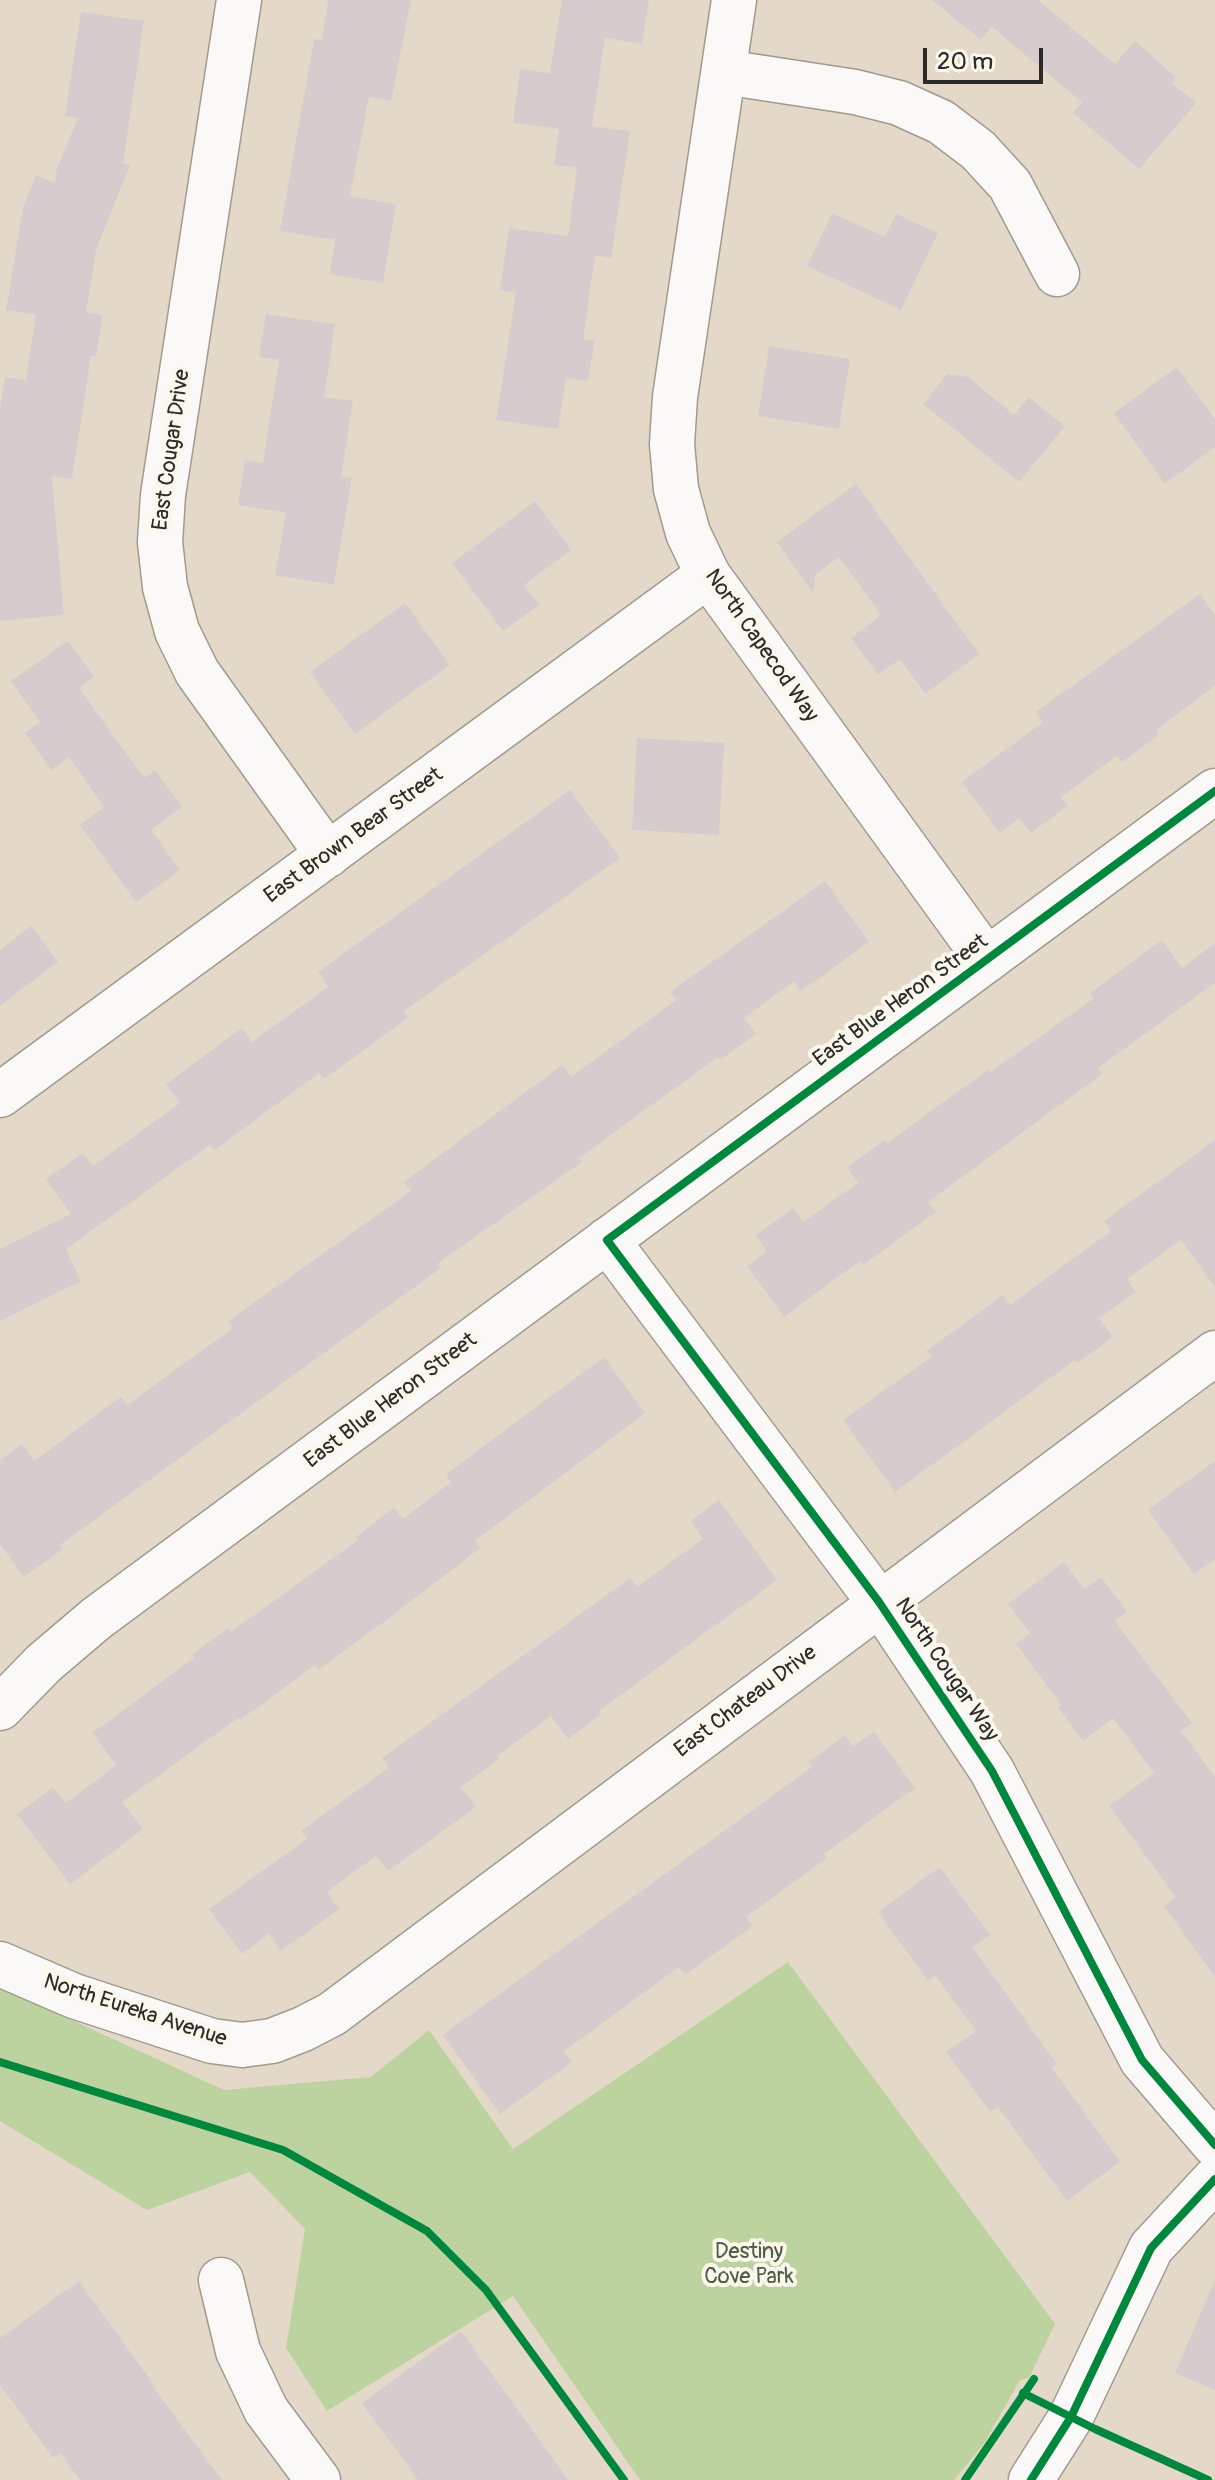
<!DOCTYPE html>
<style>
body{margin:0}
#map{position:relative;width:1215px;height:2480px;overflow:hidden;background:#e4d9c8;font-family:Pangolin,sans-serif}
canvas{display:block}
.scale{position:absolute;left:923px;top:48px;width:120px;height:36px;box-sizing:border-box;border:4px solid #2b2b2b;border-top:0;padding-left:10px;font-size:24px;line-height:28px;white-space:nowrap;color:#2b2b2b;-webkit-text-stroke:6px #fbf7ec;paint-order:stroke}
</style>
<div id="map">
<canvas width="1215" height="2480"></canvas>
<div class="scale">20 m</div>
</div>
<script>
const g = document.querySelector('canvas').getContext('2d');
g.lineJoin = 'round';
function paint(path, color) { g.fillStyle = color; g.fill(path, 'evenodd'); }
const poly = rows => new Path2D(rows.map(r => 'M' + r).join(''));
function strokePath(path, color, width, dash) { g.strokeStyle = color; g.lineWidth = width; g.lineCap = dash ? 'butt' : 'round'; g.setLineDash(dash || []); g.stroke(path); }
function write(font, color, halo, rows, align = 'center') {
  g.font = font + ' Pangolin,sans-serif'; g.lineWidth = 8; g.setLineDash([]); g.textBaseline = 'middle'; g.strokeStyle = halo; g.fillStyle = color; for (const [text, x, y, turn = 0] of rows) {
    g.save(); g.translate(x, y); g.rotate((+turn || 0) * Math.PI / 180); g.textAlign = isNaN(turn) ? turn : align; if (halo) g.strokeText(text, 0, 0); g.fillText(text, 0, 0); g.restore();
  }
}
paint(poly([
 [788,1962,1055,2324,1029,2378,1020,2380,985,2442,954,2480,640,2480,513,2296,327,2411,286,2348,305,2229,250,2172,147,2210,0,2121,0,1987,224,2090,371,2077,429,2030,513,2149]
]), '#bcd39f');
paint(poly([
 [328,0,411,0,391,101,369,97,350,196,396,204,383,283,330,274,335,240,280,231,314,39,322,40],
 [562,0,649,0,642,44,605,38,592,126,630,131,611,258,595,255,583,339,595,341,588,381,566,378,558,429,496,420,516,293,500,290,509,228,568,236,577,168,554,165,559,129,513,123,520,69,550,73],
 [932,0,1038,0,1115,64,1135,41,1176,77,1172,83,1196,103,1139,169,1073,113,1082,102,992,27,981,40],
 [81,12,144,21,123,163,130,165,96,250,86,312,103,315,96,357,91,356,72,479,52,476,64,615,0,621,0,408,5,377,26,380,36,315,6,310,23,207,36,175,55,183,57,168,78,118,65,116],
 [832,213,885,237,896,214,938,233,901,310,807,266],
 [266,314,335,324,324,397,353,401,341,476,352,478,334,585,275,575,286,513,238,505,245,460,263,463,279,360,259,357],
 [769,346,850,359,839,429,758,416],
 [1177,367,1215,419,1215,447,1165,484,1114,413],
 [947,374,968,377,1014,415,1029,397,1065,426,1019,482,923,404],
 [856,484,979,654,925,694,900,659,878,675,851,638,881,615,839,557,816,574,813,593,777,542],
 [535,501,571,550,524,585,539,605,503,631,452,563],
 [1200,594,1215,615,1215,686,1156,730,1159,735,1122,762,1117,756,1061,797,1067,806,1031,833,1019,818,1000,833,962,782,1043,722,1036,712],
 [405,603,450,665,355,734,310,672],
 [68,641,94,677,79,688,144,778,155,770,182,807,151,830,180,870,136,902,80,825,104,807,69,757,51,770,25,733,40,722,11,681],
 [637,738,724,743,719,835,632,830],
 [570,790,620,858,404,1011,408,1018,324,1079,319,1073,215,1150,210,1145,66,1249,81,1281,0,1321,0,1249,71,1214,46,1179,83,1153,93,1166,180,1103,166,1084,242,1028,252,1042,328,987,318,972],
 [825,881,869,942,801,991,794,981,744,1018,756,1034,720,1060,718,1057,579,1158,582,1162,438,1263,441,1268,60,1545,63,1549,24,1577,0,1544,0,1460,22,1444,34,1461,121,1397,127,1405,233,1328,228,1321,411,1191,404,1182,562,1065,571,1077,676,1000,670,992],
 [31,926,58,962,0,1006,0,950],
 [1162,940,1182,968,1215,943,1215,983,1098,1068,1102,1074,928,1202,936,1212,863,1265,860,1261,784,1317,747,1266,767,1251,756,1235,793,1208,803,1222,858,1183,847,1167,885,1140,887,1143,989,1069,991,1072,1094,998,1090,993],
 [1215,1140,1215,1287,1181,1240,1127,1279,1136,1292,1099,1318,1113,1337,1078,1363,1075,1360,895,1492,843,1420,931,1357,926,1351,1003,1295,1010,1305,1111,1231,1104,1221],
 [604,1357,645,1413,475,1541,480,1548,388,1619,318,1670,315,1665,240,1720,238,1718,122,1802,143,1829,70,1884,17,1814,53,1787,66,1803,116,1765,92,1733,194,1658,192,1654,228,1628,231,1632,358,1540,356,1537,394,1508,403,1519,451,1482,446,1474],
 [1215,1461,1215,1559,1194,1574,1148,1510],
 [719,1500,777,1580,599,1711,601,1715,568,1739,551,1716,497,1756,499,1759,461,1787,476,1807,388,1871,376,1856,327,1892,339,1909,281,1951,269,1934,242,1954,209,1909,307,1839,301,1831,389,1767,382,1758,630,1578,637,1587,703,1539,691,1521],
 [1064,1562,1084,1589,1101,1577,1127,1612,1115,1621,1192,1723,1181,1731,1215,1777,1215,1977,1164,1906,1176,1897,1109,1806,1154,1773,1113,1718,1083,1741,1058,1707,1061,1705,1016,1644,1030,1633,1008,1604],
 [874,1732,915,1788,824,1854,827,1858,746,1917,753,1926,685,1975,679,1967,564,2051,572,2062,500,2114,443,2035,812,1767,808,1762,845,1735,853,1746],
 [940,1867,990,1935,973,1948,1057,2064,1052,2068,1120,2162,1067,2201,998,2107,990,2112,946,2052,976,2031,935,1975,928,1981,878,1912],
 [1215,2280,1215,2390,1175,2373],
 [79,2281,154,2385,153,2387,222,2480,80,2480,60,2453,53,2458,0,2385,0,2338],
 [461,2331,536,2435,568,2480,418,2480,362,2403]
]), '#d7cccd');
const minor = poly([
 [239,0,163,495,160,542,165,587,177,631,197,672,328,855],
 [734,0,675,397,672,444,676,489,688,533,708,575,987,960],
 [724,72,855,92,899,103,941,122,978,150,1010,185,1057,274],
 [0,1095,708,575],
 [607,1240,879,1602,992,1771,1142,2060,1215,2145],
 [0,1708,44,1663,97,1618,1215,791],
 [0,1964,74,1996,212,2041,242,2045,272,2041,303,2029,332,2014,1215,1353],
 [221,2280,238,2351,266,2410,318,2480],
 [1031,2480,1071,2417,1151,2248,1215,2179]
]);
strokePath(minor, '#a19a90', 47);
strokePath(minor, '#fbf9f7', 44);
strokePath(poly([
 [1215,791,607,1240,879,1602,992,1771,1142,2060,1215,2145],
 [0,2062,283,2150,427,2231,486,2290,624,2480],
 [1023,2393,1095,2429,1208,2480],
 [965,2480,1034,2379],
 [1031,2480,1071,2417,1151,2248,1215,2179]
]), '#00873e', 8);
write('22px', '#2b2b2b', '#fbf7ec', [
 ["East Cougar Drive",172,450,-82],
 ["North Capecod Way",761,646,55],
 ["East Brown Bear Street",354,836,-36],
 ["East Blue Heron Street",901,1001,-36],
 ["East Blue Heron Street",391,1401,-37],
 ["North Cougar Way",946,1670,56],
 ["East Chateau Drive",746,1702,-37],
 ["North Eureka Avenue",135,2011,18]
]);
write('22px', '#4d5c44', '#fbf7ec', [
 ["Destiny",749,2252],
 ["Cove Park",749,2277]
]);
</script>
